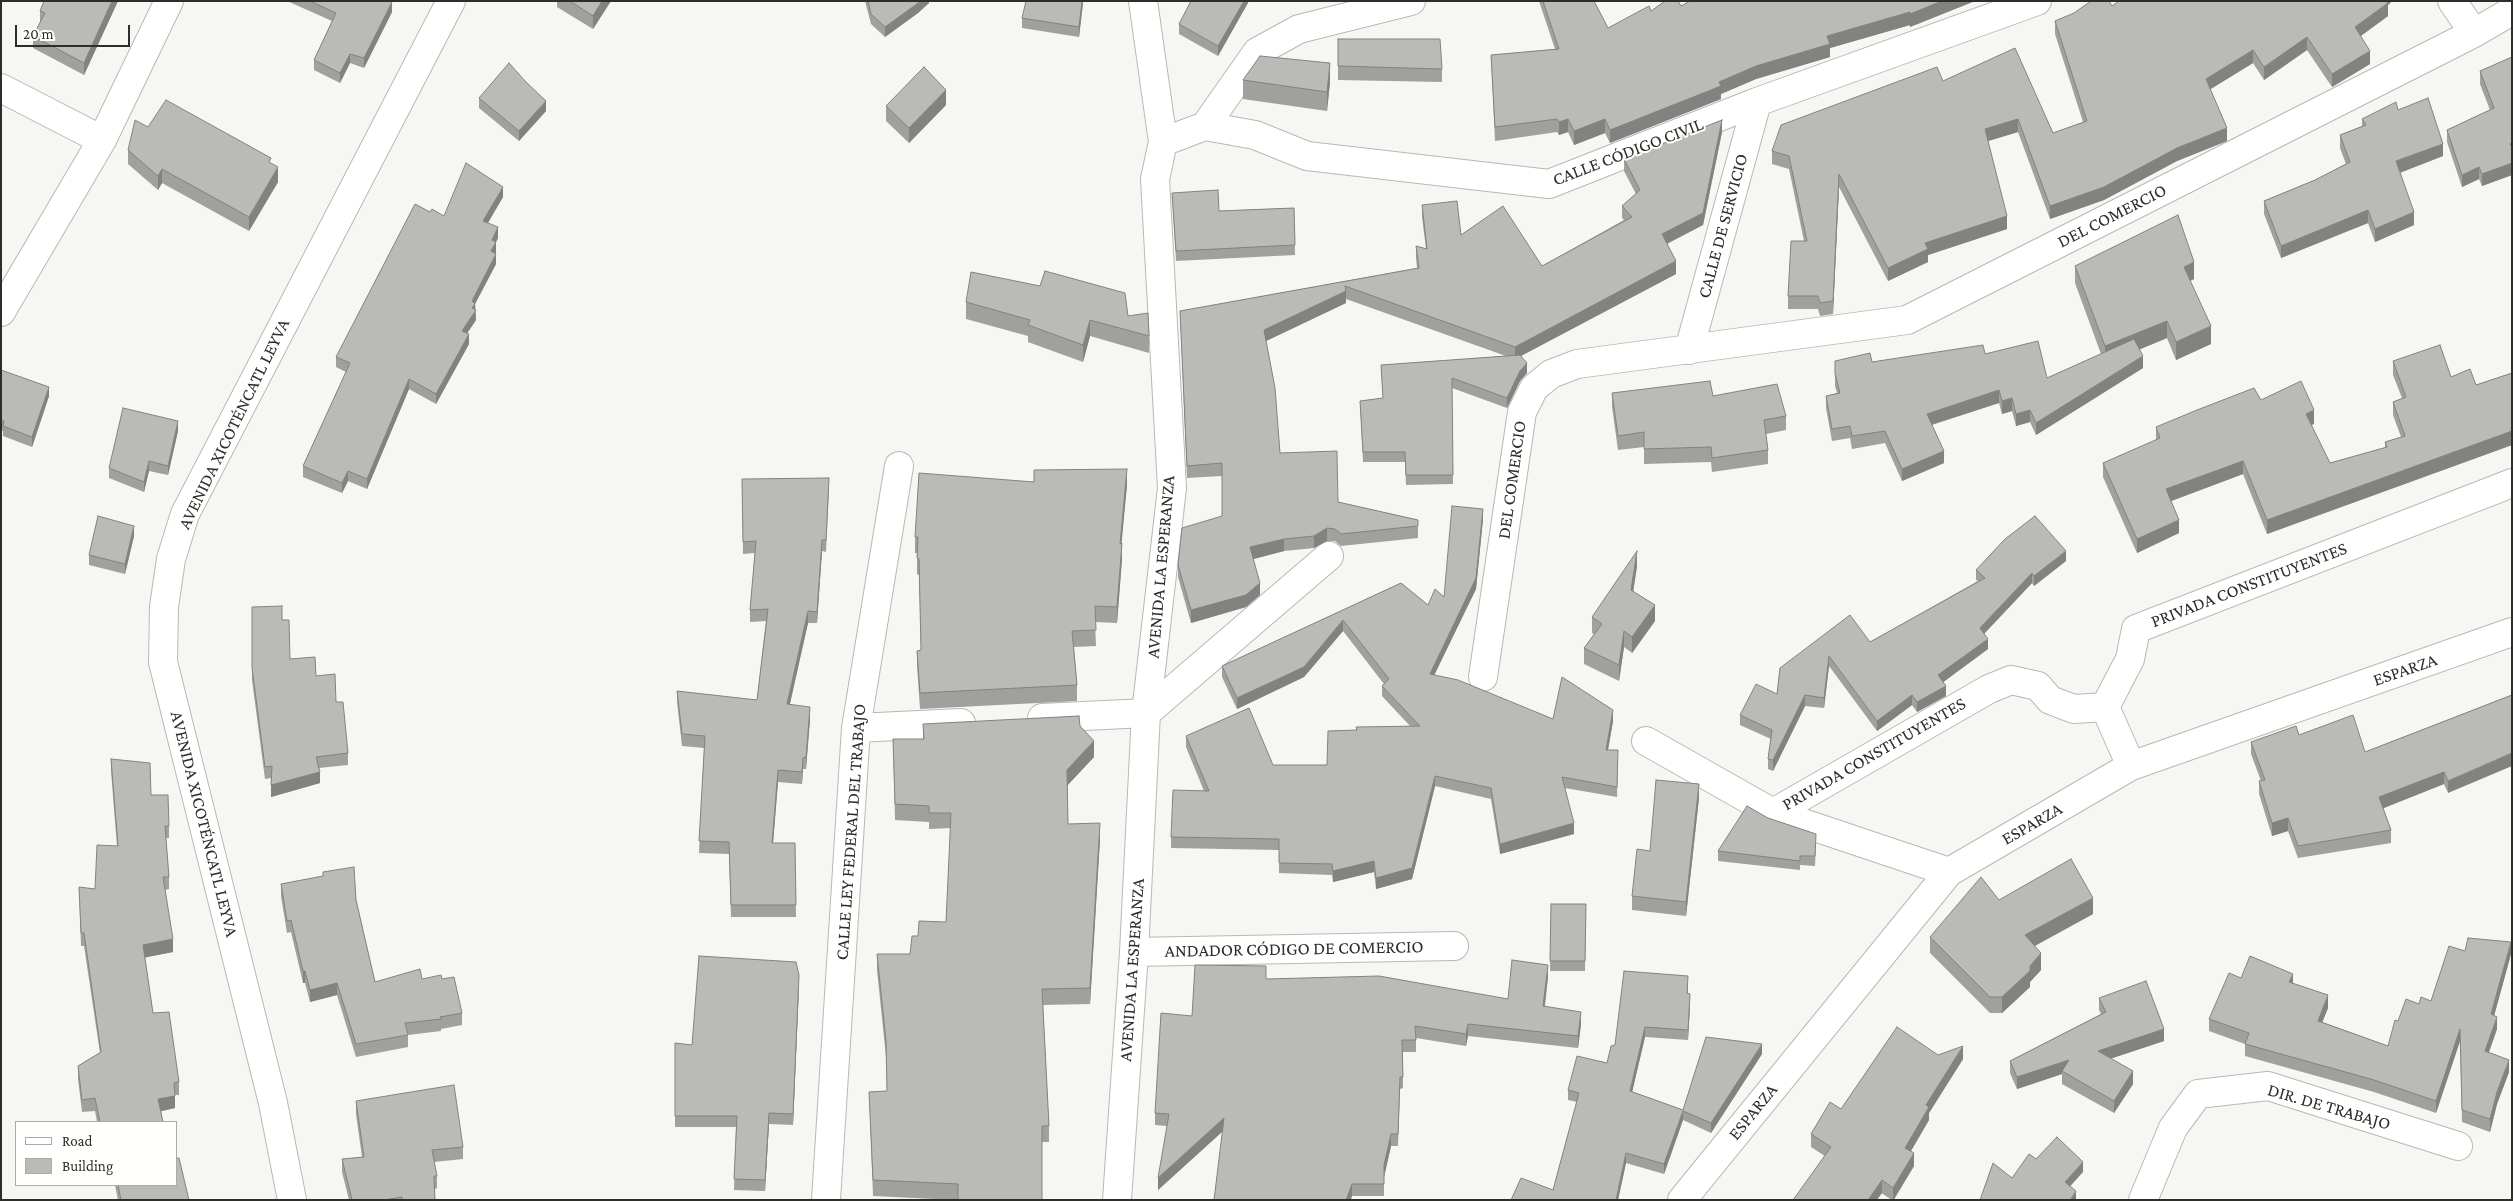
<!DOCTYPE html>
<meta charset="utf-8">
<style>
body{margin:0}
#map{position:relative;width:2513px;height:1201px;overflow:hidden;background:#f6f6f2;font-family:"Crimson Pro",serif}
canvas{display:block}
.frame{position:absolute;inset:0;border:2px solid #2d2d2c;pointer-events:none}
.legend{position:absolute;left:15px;top:1121px;width:162px;height:65px;box-sizing:border-box;background:#fffffe;border:1px solid #ababaa;margin:0;padding:6px 9px;list-style:none;font-size:15px;color:#2d2d2c}
.legend li{display:flex;align-items:center;gap:10px;height:25px}
.legend b{width:25px;border:1px solid #ababaa}
.scale{position:absolute;left:15px;top:25px;width:115px;height:22px;box-sizing:border-box;border:2px solid #2d2d2c;border-top:0;padding-left:6px;font-size:15px;line-height:18px;white-space:nowrap;color:#2d2d2c;-webkit-text-stroke:4px #fffffe;paint-order:stroke}
</style>
<div id="map">
<canvas width="2513" height="1201"></canvas>
<div class="frame"></div>
<ul class="legend">
<li><b style="height:6px;background:#fff"></b>Road</li>
<li><b style="height:14px;background:#babab7"></b>Building</li>
</ul>
<div class="scale">20 m</div>
</div>
<script>
const g = document.querySelector('canvas').getContext('2d');
g.lineJoin = 'round';
const poly = rows => new Path2D(rows.map(r => 'M' + r).join(''));
function strokePath(path, color, width, dash) { g.strokeStyle = color; g.lineWidth = width; g.lineCap = dash ? 'butt' : 'round'; g.setLineDash(dash || []); g.stroke(path); }
function paint(path, color) { g.fillStyle = color; g.fill(path, 'evenodd'); }
function write(font, color, halo, rows, align = 'center') {
  g.font = font + ' "Crimson Pro",serif'; g.lineWidth = 4; g.setLineDash([]); g.textBaseline = 'middle'; g.strokeStyle = halo; g.fillStyle = color; for (const [text, x, y, turn = 0] of rows) {
    g.save(); g.translate(x, y); g.rotate((+turn || 0) * Math.PI / 180); g.textAlign = isNaN(turn) ? turn : align; if (halo) g.strokeText(text, 0, 0); g.fillText(text, 0, 0); g.restore();
  }
}
const minor = poly([
 [1143,1,1163,142],
 [2452,1,2474,33],
 [1,88,102,140],
 [1205,126,1255,135,1307,156,1549,184,1757,102,2037,1],
 [1,312,102,140,169,1],
 [1689,350,1757,102],
 [1483,677,1522,412,1534,388,1551,374,1577,364,1907,320,2474,33,2512,11],
 [2105,707,2131,766],
 [1042,718,1146,713,1329,556],
 [856,728,961,723],
 [1646,741,1773,813,1949,872],
 [1773,813,1989,689,2011,680,2038,686,2050,700,2074,709,2105,707,2130,659,2136,629,2512,483],
 [1134,952,1454,946],
 [292,1200,273,1103,163,662,164,607,171,559,185,514,451,1],
 [826,1200,856,728,899,466],
 [1117,1200,1134,952,1146,713,1172,488,1155,179,1163,142,1205,126,1257,52,1299,29,1411,1],
 [1682,1200,1949,872,2131,766,2512,632],
 [2143,1200,2173,1128,2198,1094,2268,1086,2458,1146]
]);
strokePath(minor, '#b8b9b5', 30);
strokePath(minor, '#fff', 28);
paint(poly([
 [118,1,84,75,33,48,33,36,40,22,40,11],
 [287,1,390,1,392,12,364,68,350,63,340,83,314,70,314,60,332,21],
 [557,1,611,1,593,29,557,7],
 [865,1,929,1,929,3,918,13,885,37,871,24],
 [1083,1,1079,37,1022,28,1022,18],
 [1191,1,1249,1,1218,56,1179,34,1179,24],
 [1539,1,1594,1,1608,28,1651,11,1681,6,1975,1,1910,27,1910,25,1830,48,1830,57,1756,79,1721,94,1721,99,1610,143,1605,133,1574,145,1568,132,1559,135,1557,132,1495,141,1491,55,1555,49],
 [2392,1,2388,5,2388,16,2361,36,2370,64,2332,87,2307,50,2264,80,2253,63,2210,89,2227,141,2177,161,2104,200,2050,219,2018,132,1988,141,2007,229,1928,255,1928,262,1888,281,1839,187,1833,314,1820,316,1818,309,1788,309,1788,296,1804,241,1789,169,1772,164,1772,151,1943,81,2053,133,2083,122,2055,34,2055,21,2112,6],
 [1338,39,1442,69,1442,82,1338,80],
 [2512,57,2512,175,2482,186,2479,179,2462,187,2447,142,2447,130,2490,110,2480,84,2480,71],
 [1243,80,1330,82,1327,111,1243,99],
 [479,98,546,111,519,141,479,108],
 [946,105,909,143,886,121,886,106],
 [2398,110,2443,156,2400,173,2414,225,2375,242,2368,223,2281,258,2264,214,2264,201,2315,180,2346,164,2340,148,2340,135,2362,126,2362,119],
 [148,127,271,163,278,182,249,231,162,183,158,190,128,164,128,150],
 [1722,132,1703,225,1667,244,1676,274,1521,356,1527,373,1520,381,1507,408,1452,388,1453,484,1406,485,1405,462,1363,462,1360,401,1383,398,1381,365,1506,356,1346,299,1346,303,1266,341,1280,453,1338,502,1418,520,1418,538,1341,546,1335,541,1327,541,1314,548,1284,551,1253,559,1260,595,1246,607,1191,623,1178,577,1178,565,1222,516,1222,476,1187,478,1180,311,1417,268,1416,258,1416,246,1426,249,1422,217,1422,205,1461,235,1542,266,1624,220,1622,218,1622,206,1636,194,1624,171,1624,159],
 [1172,193,1219,211,1294,208,1295,255,1176,261],
 [503,197,488,223,498,238,496,242,496,264,475,304,476,320,467,333,469,344,436,404,409,389,367,489,348,481,342,493,303,477,303,466,346,372,336,367,336,357,430,212,444,216],
 [2075,266,2194,279,2190,281,2211,344,2176,360,2167,338,2140,349,2143,368,2036,435,2030,422,2016,426,2012,411,2002,414,1999,403,1932,425,1944,463,1902,481,1885,443,1852,449,1850,438,1832,441,1826,408,1826,396,1837,393,1835,386,1835,361,1872,362,1985,354,2047,378,2101,354,2075,283],
 [966,302,1128,316,1149,336,1149,353,1090,336,1083,362,1028,342,1028,336,966,319],
 [2393,361,2451,377,2476,385,2512,373,2512,445,2267,534,2243,474,2171,501,2179,533,2137,553,2103,477,2103,463,2156,440,2156,427,2261,400,2314,424,2311,425,2330,463,2385,448,2385,442,2401,437,2393,415,2393,402,2402,398,2393,375],
 [1,370,49,396,32,447,3,436,3,431,1,430],
 [1612,393,1713,396,1786,416,1786,430,1766,434,1768,450,1768,464,1712,472,1711,462,1644,464,1644,447,1618,450,1612,407],
 [178,431,168,475,149,471,144,492,109,478,109,468],
 [742,479,829,490,826,552,822,551,817,623,808,623,790,704,810,719,806,769,803,769,802,784,778,782,773,843,795,843,796,917,731,917,729,854,699,853,704,748,682,746,677,702,677,691,757,700,766,621,750,622,750,610,755,553,743,554],
 [1034,482,1127,485,1121,543,1122,559,1117,623,1095,622,1096,646,1074,647,1077,685,1077,701,920,709,917,666,917,651,921,650,919,575,917,574,917,553,915,553,915,537],
 [1483,519,1476,589,1434,675,1553,719,1613,721,1608,750,1618,761,1617,797,1565,788,1574,834,1500,854,1491,799,1435,786,1412,879,1376,889,1374,872,1333,882,1332,875,1279,873,1279,850,1171,848,1171,837,1204,791,1186,747,1186,736,1273,765,1327,765,1356,730,1410,726,1382,696,1382,686,1384,684,1343,631,1304,677,1237,709,1222,677,1222,666,1401,583,1428,605,1444,597],
 [134,536,125,574,89,565,89,555],
 [2066,561,2034,586,2032,583,1984,634,1988,649,1943,682,1946,696,1917,712,1912,705,1877,731,1829,666,1824,708,1805,706,1773,771,1768,769,1768,759,1771,739,1740,725,1740,715,1777,694,1780,668,1870,642,1978,581,1976,580,1976,570],
 [1637,566,1633,592,1655,621,1632,653,1624,647,1619,681,1584,664,1584,648,1594,634,1592,633,1592,617],
 [252,607,282,620,290,659,316,676,336,702,348,753,348,765,319,768,320,783,271,797,271,778,265,779,252,680],
 [2512,695,2448,793,2444,784,2383,808,2391,830,2391,843,2298,858,2288,831,2272,836,2259,794,2259,781,2261,781,2251,754,2251,742,2299,735,2365,752],
 [923,724,1080,726,1094,757,1067,785,1068,824,1100,839,1090,1004,1043,1005,1049,1126,1049,1142,1042,1142,1042,1200,955,1200,873,1196,869,1092,887,1091,886,1057,877,970,877,954,910,954,918,936,946,922,951,828,929,829,929,822,895,820,893,739,923,739],
 [111,759,151,795,169,826,169,838,166,838,169,877,169,889,165,890,173,952,145,957,153,1013,179,1082,179,1095,175,1095,175,1108,161,1111,163,1122,97,1122,95,1111,82,1112,78,1079,78,1066,100,1053,84,946,81,946,79,887,95,889,117,846,111,771],
 [1699,798,1686,916,1632,910,1632,896,1650,851],
 [1816,844,1815,866,1800,865,1800,870,1718,861,1718,851],
 [323,872,356,900,375,982,422,979,442,979,462,1013,462,1025,441,1029,441,1031,408,1035,408,1047,356,1057,337,995,310,1002,305,983,303,983,291,932,287,933,281,896,281,884,323,876],
 [1999,900,2093,914,2035,946,2041,970,2030,982,2030,987,2002,1013,1990,1013,1930,953,1930,937],
 [1551,904,1586,904,1585,971,1550,971],
 [2465,951,2511,954,2494,1016,2497,1029,2489,1052,2509,1072,2497,1104,2490,1132,2462,1122,2460,1041,2436,1113,2374,1092,2245,1056,2245,1044,2209,1031,2209,1019,2241,978,2293,983,2328,1008,2322,1022,2388,1046,2398,1021,2419,1004,2431,1001],
 [1548,977,1545,1006,1581,1024,1578,1048,1468,1036,1466,1046,1416,1038,1416,1052,1403,1052,1403,1088,1400,1089,1398,1146,1391,1146,1384,1177,1384,1196,1352,1196,1222,1132,1158,1190,1167,1126,1155,1125,1155,1113,1192,1016,1266,979,1508,999],
 [799,986,793,1125,769,1124,765,1191,734,1190,736,1127,675,1127,675,1043,692,1045],
 [1688,986,1688,993,1690,1004,1688,1040,1645,1037,1632,1092,1683,1110,1762,1054,1711,1133,1683,1120,1664,1174,1626,1163,1618,1200,1511,1200,1553,1190,1577,1102,1568,1100,1568,1090,1607,1063,1615,1045],
 [2099,998,2164,1041,2111,1058,2133,1084,2114,1113,2062,1084,2062,1074,2017,1089,2010,1073,2010,1061,2101,1014,2099,1010],
 [1938,1055,1963,1059,1929,1113,1929,1120,1911,1151,1914,1166,1894,1200,1892,1200,1811,1147,1811,1134,1841,1109],
 [356,1101,463,1147,463,1159,434,1162,437,1176,437,1188,435,1189,435,1200,349,1200,342,1172,342,1159,362,1157,356,1114],
 [115,1185,176,1185,189,1200,118,1200]
]), '#a0a09d');
paint(poly([
 [112,1,118,1,84,75,84,63],
 [602,1,611,1,593,29,593,16],
 [921,1,929,1,929,3,918,13,885,37,885,27],
 [1082,1,1083,1,1083,4,1079,37,1079,27],
 [1244,1,1249,1,1218,56,1218,46],
 [1942,1,1975,1,1910,27,1910,14],
 [2383,1,2392,1,2388,5,2388,16,2355,40,2355,27],
 [392,2,392,12,364,68,364,58],
 [1910,12,1910,25,1830,48,1830,57,1756,79,1721,94,1721,99,1610,143,1610,130,1719,82,1827,36],
 [2307,37,2307,50,2264,80,2264,67],
 [2253,50,2253,63,2206,92,2206,79],
 [2370,51,2370,64,2332,87,2332,74],
 [350,54,350,63,340,83,340,73],
 [1330,63,1330,82,1327,111,1327,92],
 [946,90,946,105,909,143,909,128],
 [546,101,546,111,519,141,519,131],
 [1568,119,1568,132,1559,135,1559,122],
 [1605,119,1605,133,1574,145,1574,131],
 [2018,119,2018,132,1985,142,1985,129],
 [1722,120,1722,132,1703,225,1662,246,1662,234],
 [2227,128,2227,141,2177,161,2104,200,2050,219,2050,206,2177,148],
 [2443,144,2443,156,2396,174,2396,161],
 [2512,163,2512,175,2482,186,2482,174],
 [278,167,278,182,249,231,249,217],
 [2479,167,2479,179,2462,187,2462,175],
 [162,169,162,183,158,190,158,176],
 [1839,174,1839,187,1833,314,1833,301],
 [503,187,503,197,483,231,483,221],
 [2368,210,2368,223,2281,258,2281,246],
 [2414,212,2414,225,2375,242,2375,229],
 [2007,216,2007,229,1928,255,1928,262,1888,281,1888,268,1925,243],
 [498,227,498,238,493,248,496,242,496,252,491,261,492,240],
 [496,254,496,264,475,304,476,320,462,341,462,331,472,301],
 [1676,261,1676,274,1515,359,1515,347],
 [2194,262,2194,279,2184,284,2184,267],
 [1346,291,1346,303,1264,342,1264,330],
 [1090,320,1090,336,1083,362,1083,345],
 [2167,321,2167,338,2105,364,2105,346],
 [2211,326,2211,344,2176,360,2176,342],
 [469,334,469,344,436,404,436,394],
 [2143,356,2143,368,2036,435,2036,423],
 [1527,363,1527,373,1520,381,1507,408,1507,398,1520,371],
 [409,379,409,389,367,489,367,479],
 [49,387,49,396,32,447,32,437],
 [1999,390,1999,403,1927,426,1927,414],
 [2012,398,2012,411,2002,414,2002,401],
 [2030,410,2030,422,2016,426,2016,414],
 [2314,410,2314,424,2306,427,2306,414],
 [178,421,178,431,168,475,168,466],
 [2512,431,2512,445,2267,534,2267,520],
 [1944,451,1944,463,1902,481,1902,469],
 [149,461,149,471,144,492,144,482],
 [2243,461,2243,474,2166,503,2166,489],
 [1127,469,1127,485,1120,560,1120,544],
 [348,471,348,481,342,493,342,483],
 [1483,509,1483,519,1476,589,1430,684,1430,674],
 [2179,520,2179,533,2137,553,2137,539],
 [134,526,134,536,125,574,125,564],
 [1327,528,1327,541,1314,548,1314,536],
 [1284,539,1284,551,1250,560,1250,547],
 [822,540,822,551,817,623,817,612],
 [1122,543,1122,559,1117,623,1117,607],
 [1637,551,1637,566,1631,606,1631,590],
 [2066,551,2066,561,2034,586,2034,576],
 [2032,573,2032,583,1980,638,1980,628],
 [1260,583,1260,595,1246,607,1191,623,1191,610],
 [1655,605,1655,621,1632,653,1632,637],
 [808,611,808,623,787,716,787,704],
 [1343,620,1343,631,1304,677,1237,709,1237,698],
 [1624,631,1624,647,1619,681,1619,665],
 [1988,639,1988,649,1938,686,1938,675],
 [1829,656,1829,666,1824,708,1824,698],
 [1946,686,1946,696,1917,712,1917,702],
 [1805,695,1805,706,1773,771,1773,760],
 [1912,695,1912,705,1877,731,1877,721],
 [810,707,810,719,806,769,806,757],
 [1613,710,1613,721,1606,761,1606,750],
 [1094,741,1094,757,1067,786,1067,770],
 [2512,753,2512,766,2448,793,2448,781],
 [803,758,803,769,802,784,802,772],
 [778,770,778,782,772,855,772,843],
 [320,772,320,783,271,797,271,785],
 [2444,772,2444,784,2379,810,2379,797],
 [1435,776,1435,786,1412,879,1376,889,1376,878],
 [1699,784,1699,798,1686,916,1686,902],
 [2288,818,2288,831,2272,836,2272,823],
 [1100,823,1100,839,1090,1004,1090,988],
 [1574,823,1574,834,1500,854,1500,844],
 [1374,861,1374,872,1333,882,1333,871],
 [2093,898,2093,914,2025,951,2025,935],
 [173,939,173,952,143,958,143,945],
 [2511,942,2511,954,2491,1027,2491,1014],
 [2041,953,2041,970,2030,982,2030,987,2002,1013,2002,997,2030,966],
 [1548,965,1548,977,1543,1018,1543,1006],
 [303,971,305,971,305,983,303,983],
 [2293,974,2293,986,2289,982],
 [799,975,799,986,793,1125,793,1114],
 [337,983,337,995,310,1002,310,990],
 [1690,994,1690,1004,1688,1040,1688,1030],
 [2328,995,2328,1008,2318,1033,2318,1021],
 [1581,1012,1581,1024,1578,1048,1578,1036],
 [2497,1017,2497,1029,2485,1063,2485,1051],
 [1468,1024,1468,1036,1466,1046,1466,1034],
 [1645,1027,1645,1037,1630,1101,1630,1091],
 [2164,1029,2164,1041,2098,1063,2098,1051],
 [2460,1029,2460,1041,2436,1113,2436,1101],
 [1762,1044,1762,1054,1711,1133,1711,1123],
 [1963,1046,1963,1059,1929,1113,1929,1120,1905,1161,1905,1148,1926,1105],
 [2069,1060,2062,1071,2062,1074,2017,1089,2017,1077],
 [2509,1060,2509,1072,2497,1104,2490,1132,2490,1119,2497,1092],
 [2133,1071,2133,1084,2114,1113,2114,1101],
 [175,1096,175,1108,158,1112,158,1099],
 [1683,1111,1683,1120,1664,1174,1664,1164],
 [769,1113,769,1124,765,1191,765,1180],
 [1224,1118,1224,1130,1158,1190,1158,1178],
 [1391,1134,1391,1146,1384,1177,1384,1196,1384,1165],
 [1626,1153,1626,1163,1618,1200,1616,1200],
 [1914,1153,1914,1166,1893,1200,1893,1188],
 [2083,1162,2083,1172,2065,1192,2065,1182],
 [1882,1180,1882,1193,1877,1200,1868,1200],
 [1352,1184,1352,1196,1351,1200,1346,1200],
 [2076,1191,2076,1200,2070,1200]
]), '#828280');
const building = poly([
 [44,1,112,1,84,63,33,36,45,13,40,11,44,1],
 [310,1,390,1,392,2,364,58,350,54,340,73,314,60,336,13,310,1],
 [570,1,602,1,593,16,570,1],
 [868,1,921,1,885,27,871,14,868,1],
 [1026,1,1082,1,1079,27,1022,18,1026,1],
 [1191,1,1244,1,1218,46,1179,24,1191,1],
 [1543,1,1594,1,1608,28,1649,6,1651,11,1665,1,1678,1,1681,6,1690,1,1942,1,1910,14,1910,12,1827,36,1830,44,1756,66,1719,82,1721,86,1610,130,1605,119,1574,131,1568,119,1559,122,1557,119,1495,127,1491,55,1559,49,1543,1],
 [2091,1,2109,1,2112,6,2119,1,2386,1,2388,3,2355,27,2370,51,2332,74,2307,37,2264,67,2253,50,2206,79,2227,128,2177,148,2104,187,2050,206,2018,119,1985,129,2007,216,1925,243,1928,249,1888,268,1839,174,1833,301,1820,303,1818,296,1788,296,1791,241,1807,241,1789,156,1772,151,1781,125,1937,67,1943,81,2015,48,2053,133,2087,121,2055,21,2074,13,2091,1],
 [1338,39,1440,39,1442,69,1338,66,1338,39],
 [1260,56,1330,63,1327,92,1243,80,1260,56],
 [2512,57,2512,143,2510,144,2512,147,2512,163,2482,174,2479,167,2462,175,2447,130,2494,108,2480,71,2512,57],
 [509,63,526,82,546,101,519,131,479,98,509,63],
 [924,67,946,90,909,128,886,106,924,67],
 [2428,98,2443,144,2396,161,2414,212,2375,229,2368,210,2281,246,2264,201,2315,180,2350,162,2340,135,2366,125,2362,119,2396,102,2398,110,2428,98],
 [166,100,271,158,269,162,278,167,249,217,162,169,158,176,128,150,135,120,148,127,166,100],
 [1722,120,1703,213,1662,234,1676,261,1515,347,1345,286,1346,291,1264,330,1275,388,1280,453,1337,451,1338,502,1418,520,1418,526,1341,534,1335,529,1327,528,1314,536,1284,539,1250,547,1260,583,1246,595,1191,610,1178,565,1182,528,1222,516,1222,463,1187,466,1180,311,1419,268,1416,246,1427,249,1422,205,1457,201,1461,235,1503,206,1542,266,1632,217,1622,206,1640,190,1624,159,1722,120],
 [466,163,503,187,483,221,498,227,492,240,496,242,491,251,496,254,472,301,475,304,472,308,476,310,462,331,469,334,436,394,409,379,367,479,348,471,342,483,303,466,350,363,336,357,415,204,430,212,432,209,444,216,466,163],
 [1218,190,1219,211,1294,208,1295,245,1176,251,1172,193,1218,190],
 [2178,215,2194,262,2184,267,2211,326,2176,342,2167,321,2105,346,2075,266,2178,215],
 [1045,271,1125,293,1128,316,1148,313,1149,336,1090,320,1083,345,1028,325,1030,320,966,302,971,272,1040,286,1045,271],
 [2134,339,2143,356,2036,423,2030,410,2016,414,2012,398,2002,401,1999,390,1927,414,1944,451,1902,469,1885,431,1852,436,1850,426,1832,429,1826,396,1840,393,1835,374,1835,361,1870,353,1872,362,1983,345,1985,354,2038,341,2047,378,2134,339],
 [2440,345,2451,377,2470,369,2476,385,2512,373,2512,431,2267,520,2243,461,2166,489,2179,520,2137,539,2103,463,2160,438,2156,427,2197,410,2254,388,2261,400,2301,381,2314,410,2306,414,2330,463,2387,447,2385,442,2405,436,2393,402,2406,397,2393,361,2440,345],
 [1520,355,1527,363,1520,371,1507,398,1452,378,1453,475,1406,475,1405,452,1363,452,1360,401,1383,398,1381,365,1520,355],
 [1,370,49,387,32,437,3,426,4,421,1,420,1,370],
 [1710,381,1713,396,1777,384,1786,416,1764,420,1768,450,1712,458,1711,447,1644,449,1644,432,1618,436,1612,393,1710,381],
 [123,408,178,421,168,466,149,461,144,482,109,468,123,408],
 [1127,469,1120,544,1122,543,1117,607,1095,606,1096,630,1072,631,1077,685,920,693,917,651,921,650,919,559,917,558,918,537,915,537,919,473,1034,482,1034,470,1127,469],
 [829,478,826,540,822,540,817,612,808,611,787,704,810,707,806,757,803,758,802,772,778,770,772,843,795,843,796,905,731,905,729,842,699,841,705,736,682,734,677,691,757,700,768,609,750,610,756,541,743,542,742,479,829,478],
 [1452,506,1483,509,1476,578,1430,674,1458,680,1553,719,1562,677,1613,710,1606,750,1618,750,1617,787,1562,777,1574,823,1500,844,1491,788,1435,776,1412,868,1376,878,1374,861,1333,871,1332,864,1279,863,1279,839,1171,837,1173,790,1209,791,1186,736,1249,708,1273,765,1327,765,1328,731,1357,730,1356,727,1420,726,1382,686,1389,679,1343,620,1304,667,1237,698,1222,666,1401,583,1428,605,1435,589,1444,597,1452,506],
 [98,516,134,526,125,564,89,555,98,516],
 [2035,516,2066,551,2034,576,2032,573,1980,628,1988,639,1938,675,1946,686,1917,702,1912,695,1877,721,1829,656,1824,698,1805,695,1773,760,1768,759,1772,730,1740,715,1756,684,1777,694,1780,668,1850,615,1870,642,1985,578,1976,570,2005,539,2035,516],
 [1637,551,1631,590,1655,605,1632,637,1624,631,1619,665,1584,648,1602,624,1592,617,1637,551],
 [282,606,282,620,289,620,290,659,315,657,316,676,335,674,336,702,343,702,348,753,316,757,320,772,271,785,272,766,265,767,252,668,252,607,282,606],
 [2512,695,2512,753,2448,781,2444,772,2379,797,2391,830,2298,846,2288,818,2272,823,2259,781,2265,780,2251,742,2296,726,2299,735,2353,715,2365,752,2512,695],
 [1079,716,1080,726,1094,741,1067,770,1068,824,1100,823,1090,988,1042,989,1049,1126,1042,1126,1042,1200,958,1200,958,1184,873,1180,869,1092,887,1091,886,1041,877,954,910,954,912,936,918,936,919,921,946,922,951,813,929,813,929,806,895,804,893,739,924,739,923,724,1079,716],
 [111,759,150,763,151,795,168,795,169,826,165,826,169,877,163,877,173,939,143,945,153,1013,169,1012,179,1082,174,1083,175,1096,158,1099,163,1122,100,1122,95,1098,82,1100,78,1066,101,1052,84,933,81,933,79,887,95,889,97,845,118,846,111,759],
 [1656,780,1699,784,1686,902,1632,896,1637,849,1650,851,1656,780],
 [1747,806,1768,818,1816,834,1815,856,1800,856,1800,861,1718,851,1747,806],
 [2071,859,2093,898,2025,935,2041,953,2030,966,2030,971,2002,997,1990,997,1930,937,1981,877,1999,900,2071,859],
 [354,867,356,900,375,982,420,969,422,979,441,975,442,979,454,977,462,1013,440,1017,441,1019,405,1023,408,1035,356,1044,337,983,310,990,305,971,303,971,291,920,287,921,281,884,323,876,323,872,354,867],
 [1551,904,1586,904,1585,961,1550,961,1551,904],
 [2468,938,2511,942,2491,1014,2497,1017,2485,1051,2509,1060,2497,1092,2490,1119,2462,1110,2460,1029,2436,1101,2374,1080,2245,1044,2249,1033,2209,1019,2229,973,2241,978,2250,956,2293,974,2289,982,2328,995,2318,1021,2388,1046,2395,1020,2398,1021,2406,999,2419,1004,2421,997,2431,1001,2449,946,2465,951,2468,938],
 [699,956,796,962,799,975,793,1114,769,1113,765,1180,734,1179,737,1116,675,1116,675,1043,692,1045,699,956],
 [1512,960,1548,965,1543,1006,1581,1012,1578,1036,1468,1024,1466,1034,1415,1026,1416,1040,1402,1040,1403,1077,1400,1077,1398,1134,1391,1134,1384,1165,1384,1184,1352,1184,1346,1200,1214,1200,1224,1118,1158,1178,1169,1114,1155,1113,1161,1013,1192,1016,1195,965,1266,966,1266,979,1379,976,1508,999,1512,960],
 [1624,971,1688,976,1687,993,1690,994,1688,1030,1645,1027,1630,1091,1683,1110,1706,1037,1762,1044,1711,1123,1683,1111,1664,1164,1626,1153,1616,1200,1511,1200,1521,1178,1553,1190,1579,1093,1568,1090,1577,1056,1607,1063,1611,1046,1615,1045,1624,971],
 [2146,981,2164,1029,2098,1051,2133,1071,2114,1101,2062,1071,2069,1060,2017,1077,2010,1061,2106,1012,2099,998,2146,981],
 [1897,1027,1938,1055,1963,1046,1926,1105,1929,1107,1905,1148,1914,1153,1893,1188,1882,1180,1868,1200,1793,1200,1831,1147,1811,1134,1830,1102,1841,1109,1897,1027],
 [454,1085,463,1147,432,1150,437,1176,434,1176,435,1200,402,1200,402,1197,384,1200,352,1200,342,1159,364,1157,356,1101,454,1085],
 [2057,1137,2083,1162,2065,1182,2076,1191,2070,1200,1980,1200,1993,1163,2012,1178,2029,1154,2036,1159,2057,1137],
 [176,1158,179,1158,189,1200,121,1200,118,1185,176,1185,176,1158]
]);
paint(building, '#babab7');
strokePath(building, '#828280', 1);
write('18px', '#2d2d2c', '#fffffe', [
 ["CALLE CÓDIGO CIVIL",1628,152,-21],
 ["DEL COMERCIO",2112,216,-27],
 ["CALLE DE SERVICIO",1723,226,-75],
 ["AVENIDA XICOTÉNCATL LEYVA",234,424,-64],
 ["DEL COMERCIO",1512,480,-82],
 ["AVENIDA LA ESPERANZA",1161,567,-85],
 ["PRIVADA CONSTITUYENTES",2249,585,-21],
 ["ESPARZA",2405,670,-19],
 ["PRIVADA CONSTITUYENTES",1874,754,-30],
 ["AVENIDA XICOTÉNCATL LEYVA",204,824,76],
 ["ESPARZA",2032,824,-30],
 ["CALLE LEY FEDERAL DEL TRABAJO",851,832,-86],
 ["ANDADOR CÓDIGO DE COMERCIO",1294,949,-1],
 ["AVENIDA LA ESPERANZA",1132,970,-86],
 ["DIR. DE TRABAJO",2329,1107,16],
 ["ESPARZA",1753,1112,-51]
]);
</script>
